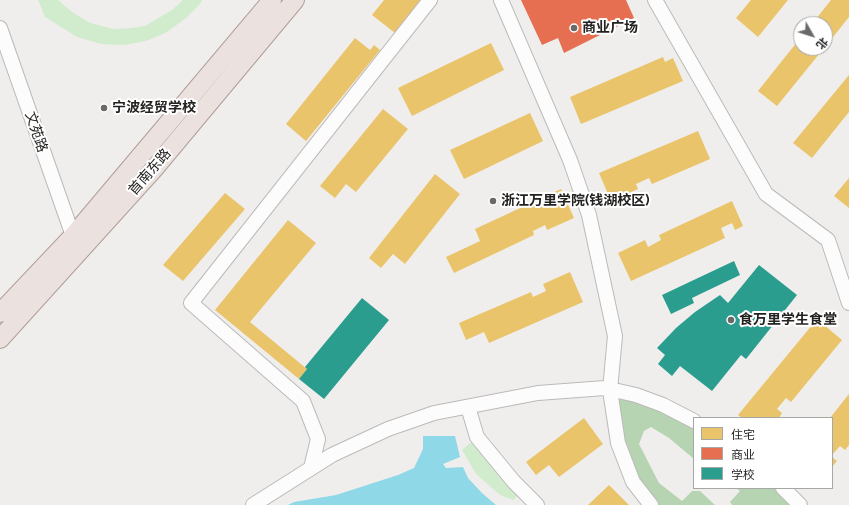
<!DOCTYPE html>
<meta charset="utf-8">
<style>
body{margin:0}
#map{position:relative;width:849px;height:505px;overflow:hidden;background:#f0eeec;font-family:Raleway,"Noto Sans SC",sans-serif}
canvas{display:block}
.legend{position:absolute;left:693px;top:417px;width:140px;height:72px;box-sizing:border-box;background:#fff;border:1px solid #a7a7a6;margin:0;padding:5px 7px;list-style:none;font-size:12px;color:#242221}
.legend li{display:flex;align-items:center;gap:8px;height:20px}
.legend b{width:20px;border:1px solid #a7a7a6}
.north{position:absolute;left:793px;top:16px;width:40px;height:40px;box-sizing:border-box;background:#fff;border:1px solid #a7a7a6;border-radius:50%;rotate:129deg;font-size:11px;font-weight:700;line-height:16px;text-align:center;color:#242221}
.north::after{content:'';display:block;margin:auto;width:14px;height:18px;background:#6b6968;clip-path:polygon(50% 0,100% 100%,50% 72%,0 100%)}
</style>
<div id="map">
<canvas width="849" height="505"></canvas>
<ul class="legend">
<li><b style="height:11px;background:#e9c46a"></b>住宅</li>
<li><b style="height:11px;background:#e76f51"></b>商业</li>
<li><b style="height:11px;background:#2a9d8f"></b>学校</li>
</ul>
<div class="north">北</div>
</div>
<script>
const g = document.querySelector('canvas').getContext('2d');
g.lineJoin = 'round';
function paint(path, color) { g.fillStyle = color; g.fill(path, 'evenodd'); }
const poly = rows => new Path2D(rows.map(r => 'M' + r).join(''));
function strokePath(path, color, width, dash) { g.strokeStyle = color; g.lineWidth = width; g.lineCap = dash ? 'butt' : 'round'; g.setLineDash(dash || []); g.stroke(path); }
function write(font, color, halo, rows, align = 'center') {
  g.font = font + ' Raleway,"Noto Sans SC",sans-serif'; g.lineWidth = 4; g.setLineDash([]); g.textBaseline = 'middle'; g.strokeStyle = halo; g.fillStyle = color; for (const [text, x, y, turn = 0] of rows) {
    g.save(); g.translate(x, y); g.rotate((+turn || 0) * Math.PI / 180); g.textAlign = isNaN(turn) ? turn : align; if (halo) g.strokeText(text, 0, 0); g.fillText(text, 0, 0); g.restore();
  }
}
paint(poly([
 [38,0,58,0,72,12,90,23,114,29,131,28,145,26,172,10,183,0,202,0,200,4,186,18,167,32,146,41,124,45,101,44,77,37,45,17],
 [477,437,523,491,513,500,500,495,476,474,462,450]
]), '#d1ebcd');
paint(poly([
 [615,393,694,424,694,459,669,438,651,427,644,431,639,444,659,483,682,501,692,491,700,491,715,505,654,505,637,484,621,444],
 [736,488,779,488,797,505,732,505,730,502,740,491]
]), '#b6d4b2');
paint(poly([
 [423,436,455,436,460,457,443,464,446,468,463,467,468,478,482,493,496,505,288,505,294,502,336,495,398,475,414,468,423,449]
]), '#8fd8e7');
paint(poly([
 [384,0,421,0,395,33,372,15],
 [751,0,788,0,758,37,736,18],
 [831,0,849,0,849,17,825,47,825,24,812,24],
 [801,37,801,48,824,48,777,106,758,91],
 [355,38,370,50,374,45,380,50,306,141,286,124],
 [491,43,504,70,412,116,398,88],
 [663,57,665,62,673,58,683,81,581,124,570,97],
 [849,75,849,112,812,158,793,143],
 [383,109,408,129,356,192,346,184,335,198,320,186],
 [530,113,543,141,464,179,450,150],
 [698,131,710,159,652,184,649,178,636,184,638,189,611,201,599,173],
 [435,174,460,194,405,264,393,254,381,268,369,258],
 [849,178,849,208,834,196],
 [561,189,574,218,547,230,545,225,533,231,534,235,454,273,446,257,480,241,475,229],
 [225,193,245,209,183,281,163,265],
 [732,201,743,226,735,230,732,223,721,228,725,238,631,281,618,253,645,240,648,247,661,240,659,235],
 [288,220,316,243,250,322,307,369,299,379,215,310],
 [570,272,583,302,489,343,484,332,466,340,459,323,531,292,533,297,546,291,543,284],
 [817,319,842,340,791,402,786,398,777,409,782,413,779,418,742,418,738,415],
 [849,394,849,445,845,450,840,446,832,455,832,418,830,418],
 [584,418,603,444,559,477,549,465,536,475,526,462],
 [832,457,837,461,832,467],
 [609,485,629,505,588,505]
]), '#e9c46a');
paint(poly([
 [521,0,626,0,634,18,564,53,558,38,542,45]
]), '#e76f51');
paint(poly([
 [734,261,740,275,692,298,694,303,671,314,662,295],
 [759,265,797,295,746,359,741,355,712,391,680,366,672,376,658,364,665,355,657,348,676,328,695,312,720,295,728,303],
 [362,298,389,320,324,399,299,379,307,369,305,367]
]), '#2a9d8f');
const minor = poly([
 [501,0,570,160,589,215,615,336,610,390,618,443,633,482,651,505],
 [655,0,766,194,828,240,849,303],
 [0,28,73,236],
 [468,407,477,437,514,482,537,505],
 [311,468,318,439,303,401,191,303,430,0],
 [783,488,800,505],
 [253,505,332,455,388,429,434,413,538,393,605,388,636,395,663,405,694,421]
]);
const major = poly([
 [0,313,73,236,272,0],
 [0,339,153,170,295,0]
]);
strokePath(minor, '#bcbab9', 16);
strokePath(major, '#af9e96', 20);
strokePath(minor, '#fdfcfc', 14);
strokePath(major, '#ebe1de', 18);
for (const [x, y, r, color] of [
 [574,28,4,"#6b6968"],
 [104,108,4,"#6b6968"],
 [493,201,4,"#6b6968"],
 [731,320,4,"#6b6968"]
]) { const dot = new Path2D(); dot.arc(x, y, r, 0, 2 * Math.PI); g.fillStyle = color; g.fill(dot); strokePath(dot, '#fff', 1.5); }
write('bold 14px', '#242221', '#fff', [
 ["商业广场",582,28],
 ["宁波经贸学校",112,108],
 ["浙江万里学院(钱湖校区)",501,201],
 ["食万里学生食堂",739,320]
], 'left');
write('14px', '#242221', '#fff', [
 ["文苑路",36,132,71],
 ["首南东路",150,172,-49]
]);
</script>
